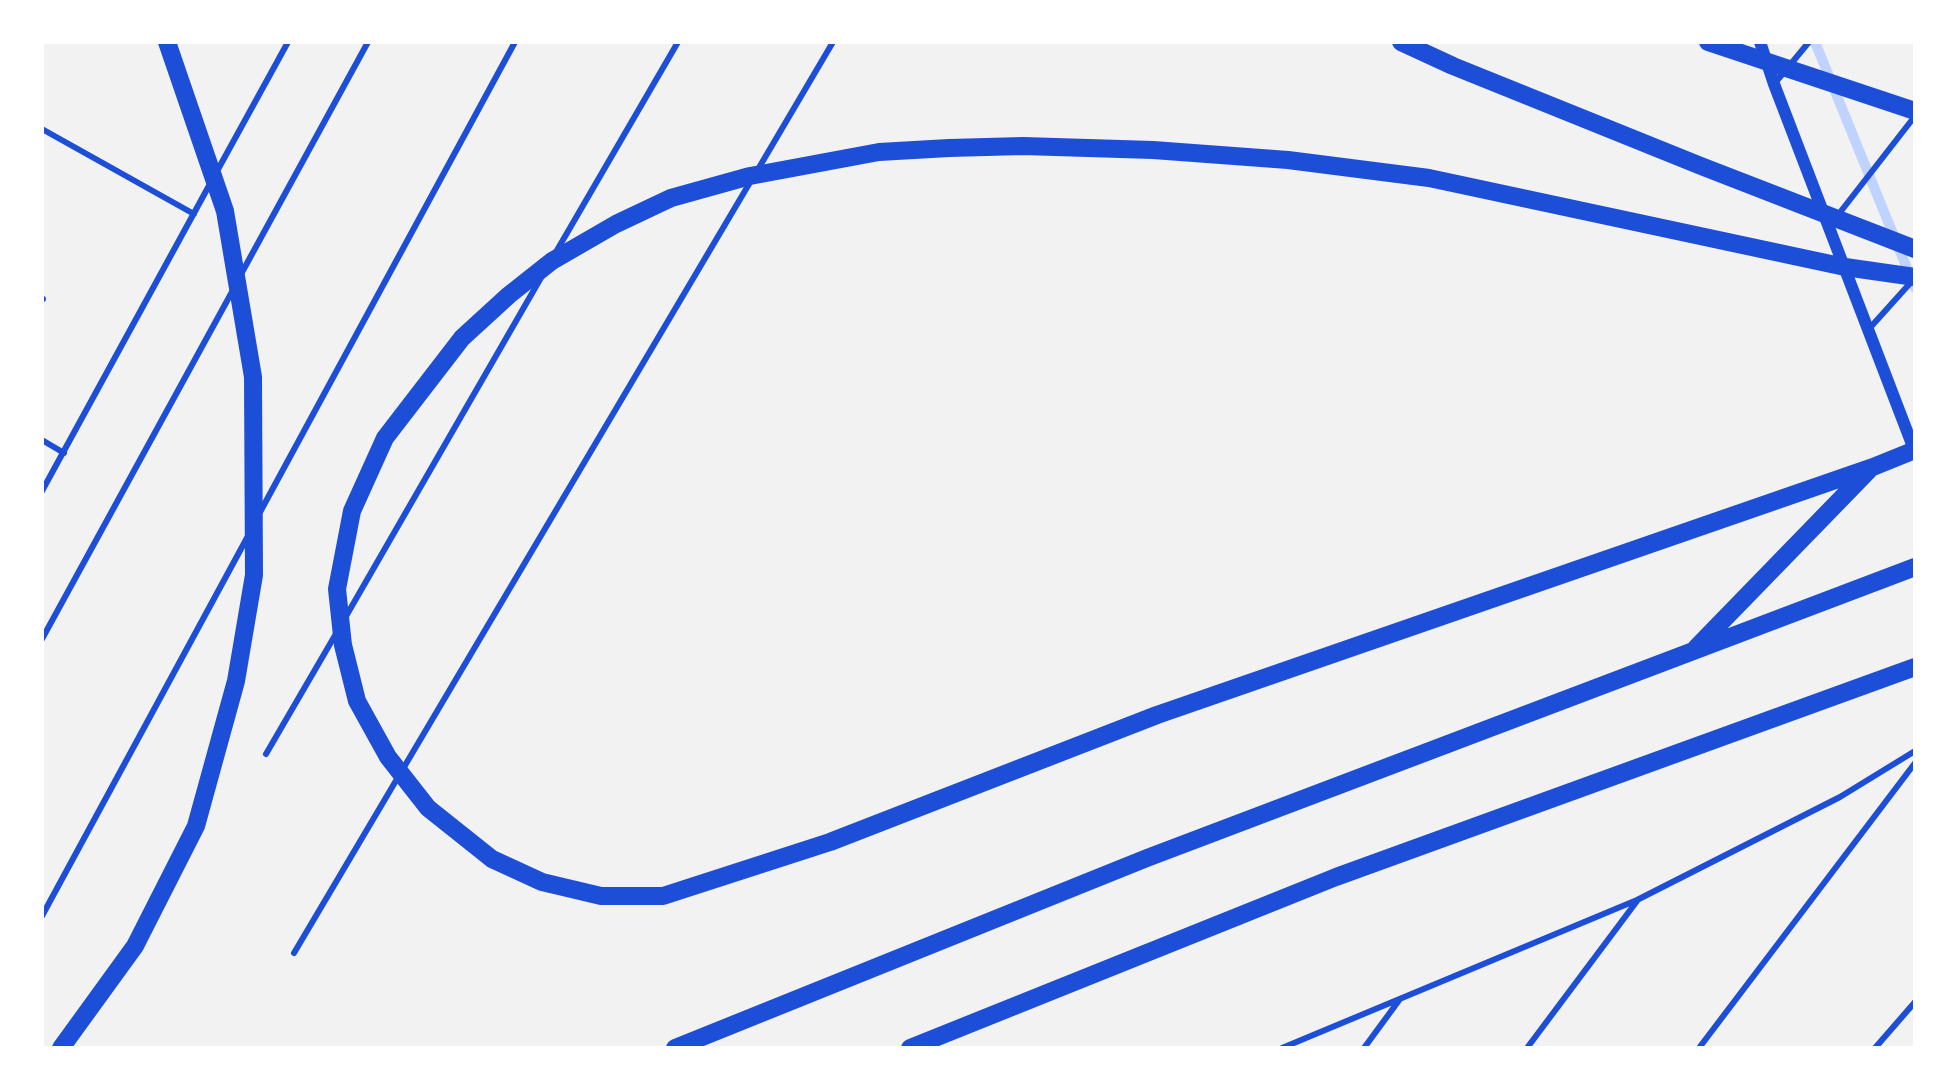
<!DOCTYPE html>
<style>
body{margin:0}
#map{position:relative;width:1957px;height:1090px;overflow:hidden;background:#f2f2f2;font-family:Raleway,sans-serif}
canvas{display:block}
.frame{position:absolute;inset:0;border:44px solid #fff;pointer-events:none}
</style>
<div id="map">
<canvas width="1957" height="1090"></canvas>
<div class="frame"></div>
</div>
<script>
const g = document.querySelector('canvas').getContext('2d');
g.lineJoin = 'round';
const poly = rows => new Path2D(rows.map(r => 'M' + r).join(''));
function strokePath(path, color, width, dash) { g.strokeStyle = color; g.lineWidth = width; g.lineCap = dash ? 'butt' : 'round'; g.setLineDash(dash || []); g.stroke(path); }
strokePath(poly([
 [1815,42,1915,288]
]), '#bfd3fe', 10);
strokePath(poly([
 [1775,83,1809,42],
 [42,129,194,214],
 [757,171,833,42],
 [216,173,288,42],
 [1838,215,1915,116],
 [556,252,678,42],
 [240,276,368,42],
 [42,299,43,299],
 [1868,330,1913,280],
 [42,440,64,453],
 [42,491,211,182],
 [259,514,515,42],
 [345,618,542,276],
 [42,639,233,290],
 [266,754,337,632],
 [42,916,248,536],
 [294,953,752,179],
 [1282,1048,1637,900,1840,797,1915,751],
 [1364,1048,1400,999],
 [1527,1048,1637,901],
 [1699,1048,1915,763],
 [1875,1048,1915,1002]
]), '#1d4ed8', 6);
strokePath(poly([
 [1760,42,1774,84,1915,452]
]), '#1d4ed8', 12);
strokePath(poly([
 [1401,42,1453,66,1701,166,1915,249],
 [1708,42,1915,111],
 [1915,277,1845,267,1429,178,1288,160,1153,150,1023,146,949,148,879,152,750,176,671,198,616,224,552,261,509,295,462,338,385,438,352,511,337,589,343,645,357,701,388,757,428,808,492,859,542,882,601,896,663,896,830,842,1157,715,1873,467,1915,450],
 [1696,648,1869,470],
 [61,1048,135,946,196,826,236,681,254,575,253,377,225,211,167,42],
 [675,1048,1147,858,1915,567],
 [910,1048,1336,877,1915,667]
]), '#1d4ed8', 18);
</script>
